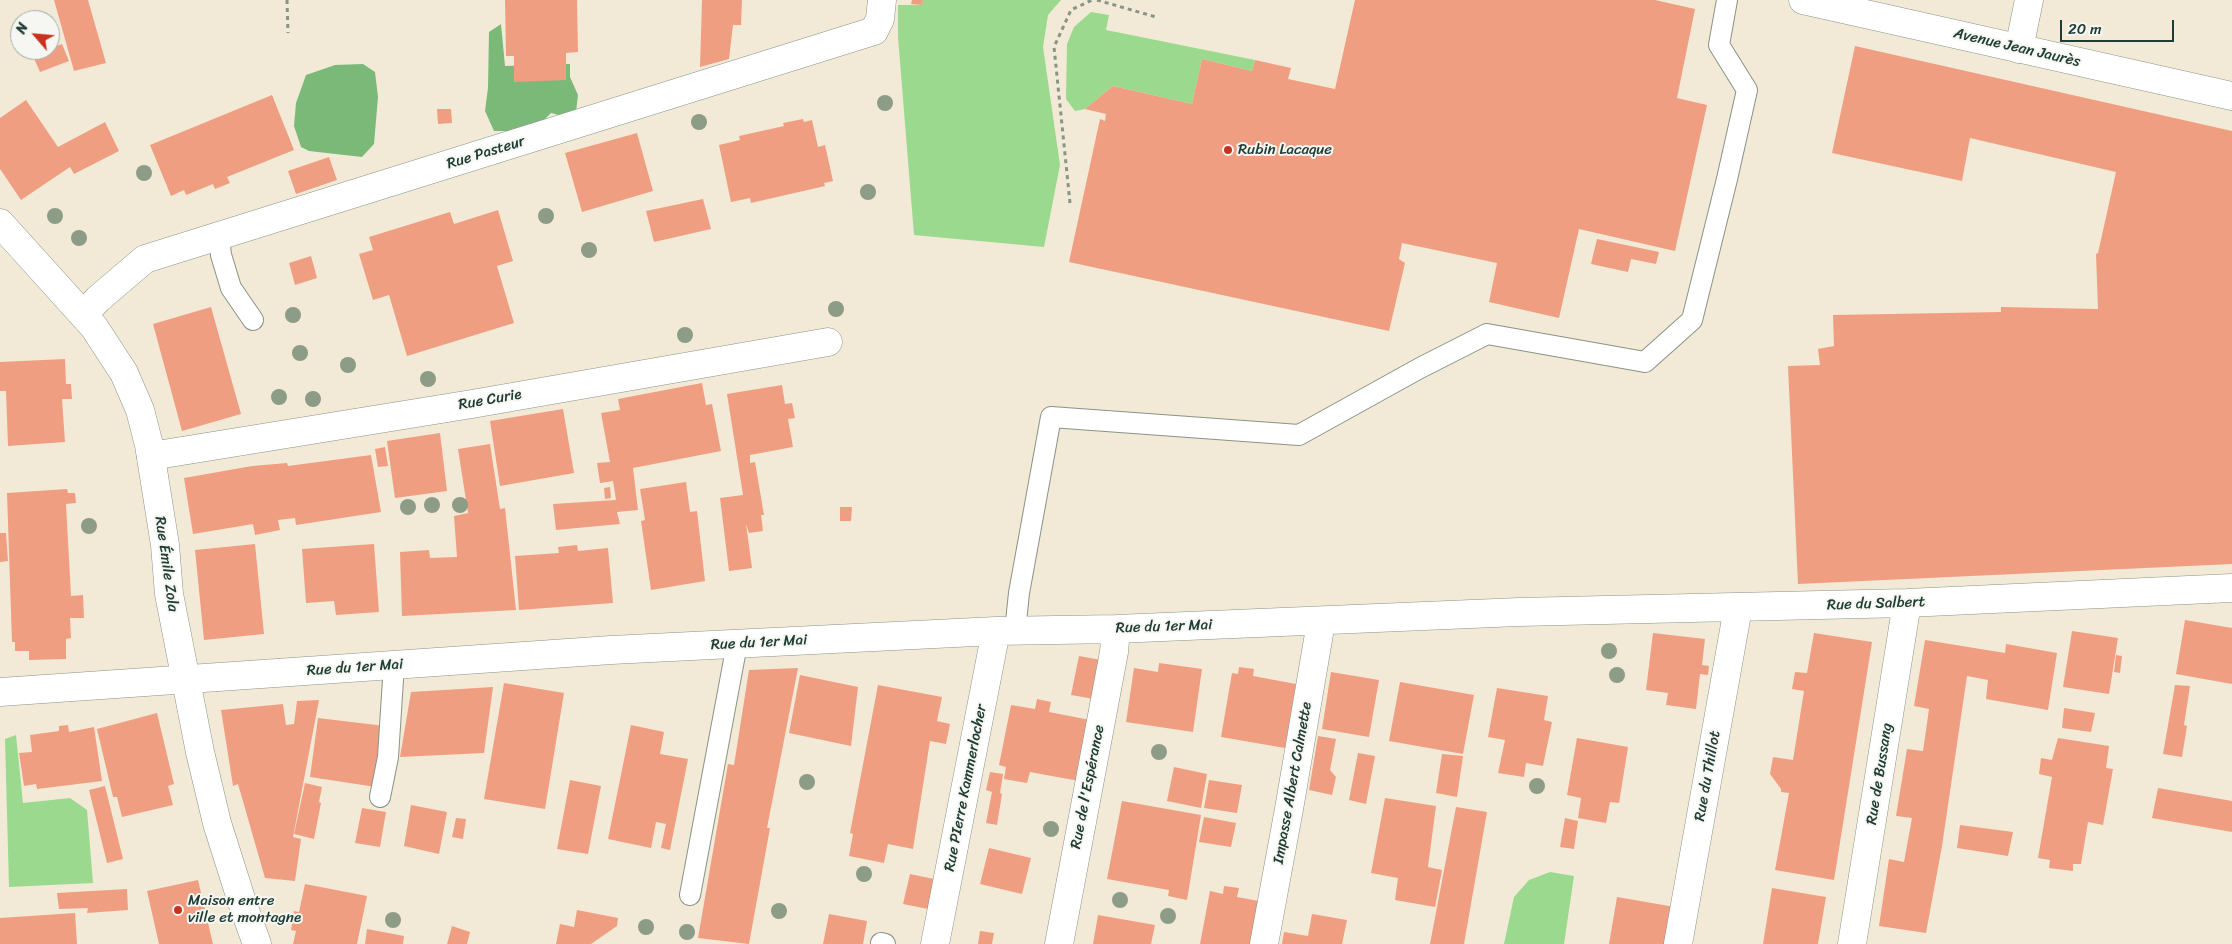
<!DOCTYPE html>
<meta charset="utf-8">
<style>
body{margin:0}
#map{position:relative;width:2232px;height:944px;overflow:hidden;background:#f2ead7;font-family:Sriracha,sans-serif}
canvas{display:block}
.north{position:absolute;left:10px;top:10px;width:50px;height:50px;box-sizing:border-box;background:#f6f6f2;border:1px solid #a0aca6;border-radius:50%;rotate:297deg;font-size:14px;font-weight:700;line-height:20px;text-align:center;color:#1f3d34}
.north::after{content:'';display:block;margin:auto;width:18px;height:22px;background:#c8321e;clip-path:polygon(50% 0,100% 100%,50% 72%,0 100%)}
.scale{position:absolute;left:2060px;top:20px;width:114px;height:22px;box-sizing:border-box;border:2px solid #1f3d34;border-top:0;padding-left:6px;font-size:15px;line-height:18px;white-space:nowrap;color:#1f3d34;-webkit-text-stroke:4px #f6f6f2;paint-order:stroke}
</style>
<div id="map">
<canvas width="2232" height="944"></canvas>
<div class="north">N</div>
<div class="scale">20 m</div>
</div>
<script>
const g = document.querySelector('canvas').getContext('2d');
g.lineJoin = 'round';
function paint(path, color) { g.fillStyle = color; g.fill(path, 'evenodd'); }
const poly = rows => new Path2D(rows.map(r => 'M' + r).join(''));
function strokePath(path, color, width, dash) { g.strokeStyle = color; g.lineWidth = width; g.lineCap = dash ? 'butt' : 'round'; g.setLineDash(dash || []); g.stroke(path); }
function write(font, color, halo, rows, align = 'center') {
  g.font = font + ' Sriracha,sans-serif'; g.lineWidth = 4; g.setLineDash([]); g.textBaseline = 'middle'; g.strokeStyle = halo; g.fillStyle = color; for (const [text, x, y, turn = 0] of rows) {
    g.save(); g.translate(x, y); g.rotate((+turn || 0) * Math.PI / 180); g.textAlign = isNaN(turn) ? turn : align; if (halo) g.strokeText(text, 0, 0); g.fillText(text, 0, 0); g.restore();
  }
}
paint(poly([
 [923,0,1061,0,1048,15,1043,47,1060,165,1044,247,914,235,898,37,898,5,922,5],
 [1091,12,1109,15,1106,30,1255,60,1252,71,1202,59,1192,104,1113,86,1085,109,1075,111,1066,99,1067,44,1074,27],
 [16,735,23,803,70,798,87,810,93,883,9,887,5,739],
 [1550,872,1574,876,1564,944,1504,944,1514,897,1529,880]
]), '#9ad98e');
paint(poly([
 [501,24,505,66,570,64,570,77,578,95,576,112,567,117,551,113,541,123,518,131,494,131,485,111,488,88,489,32],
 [363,64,375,72,378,97,374,144,362,157,309,151,301,147,294,126,296,103,306,75,335,65]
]), '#7bb979');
paint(poly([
 [54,0,88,0,106,63,74,71],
 [505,0,577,0,578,52,566,53,566,80,514,82,514,56,506,56],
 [702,0,742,0,741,25,733,25,729,59,700,67],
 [912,0,923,0,922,5,911,4],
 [1355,0,1655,0,1695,9,1677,98,1707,105,1675,251,1579,229,1559,318,1489,302,1497,263,1402,243,1399,259,1405,263,1389,331,1069,262,1100,119,1105,121,1106,114,1085,109,1113,86,1192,104,1202,59,1252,71,1255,60,1291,68,1288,79,1335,89],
 [62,44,69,61,40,72,32,54,50,50,50,48],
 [1855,46,2232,131,2232,564,1798,584,1788,366,1820,365,1818,349,1834,346,1833,315,2001,312,2001,307,2098,309,2096,254,2098,253,2116,172,1970,138,1962,181,1832,153],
 [272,95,294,150,227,177,230,183,215,189,213,184,186,195,184,190,171,196,150,145],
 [26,100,58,147,105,122,119,151,74,174,70,167,21,200,0,169,0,118],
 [437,109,451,109,452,123,438,124],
 [803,119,804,122,812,120,818,147,825,145,833,181,824,183,825,186,751,203,750,198,731,202,719,145,740,140,739,136,784,126,783,123],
 [637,133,653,191,582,212,565,153],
 [329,157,337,180,296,194,288,171],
 [703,199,711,229,654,242,646,211],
 [498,210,513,261,497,266,514,323,407,356,389,295,373,300,359,254,373,250,369,237,450,212,454,224],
 [1597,239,1659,252,1656,264,1631,259,1628,272,1591,264],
 [311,256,317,278,295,285,289,263],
 [211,307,241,414,182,431,153,324],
 [65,359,66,384,71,384,72,399,62,399,65,442,8,446,6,391,0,391,0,362],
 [702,383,706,405,712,404,721,451,633,468,638,510,617,512,620,524,556,530,553,504,616,500,613,481,600,483,597,463,610,462,601,413,620,410,618,399],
 [782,385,785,404,792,403,795,418,788,419,793,447,750,455,750,463,755,462,764,515,761,515,763,531,749,533,746,524,752,568,729,571,720,498,743,495,727,394],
 [563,409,574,473,500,486,490,421],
 [440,433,447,491,395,498,387,441],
 [490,444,500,509,505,508,516,610,402,616,400,552,429,550,430,558,457,557,454,516,468,513,458,449],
 [385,447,388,466,378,467,375,449],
 [371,455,381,512,296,525,295,518,278,520,280,530,255,535,253,524,193,534,184,478,252,466,287,463,288,466],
 [686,482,690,512,697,511,705,581,651,590,641,521,645,520,640,489],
 [610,487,611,498,605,499,604,488],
 [67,489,68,493,75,493,76,503,66,504,71,596,83,595,84,618,70,618,71,638,66,639,66,659,29,660,29,651,15,651,15,642,12,642,7,493],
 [840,507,852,507,851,521,840,521],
 [0,533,6,533,8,561,0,562],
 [255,544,264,634,204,640,195,550],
 [374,544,379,612,336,615,334,601,306,603,302,549],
 [577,545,578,551,608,548,613,603,519,610,515,556,559,553,558,547],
 [2185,620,2232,628,2232,684,2176,674],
 [2072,631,2118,638,2109,694,2063,687],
 [1653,633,1705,639,1702,665,1709,666,1708,675,1700,674,1696,709,1666,705,1668,693,1646,690],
 [1814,633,1872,642,1834,880,1775,870,1789,793,1781,792,1781,789,1770,774,1773,757,1793,760,1804,691,1792,689,1795,672,1807,673],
 [1925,640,2005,653,2006,644,2057,653,2048,710,1986,699,1988,680,1967,676,1942,846,1926,933,1879,926,1889,859,1904,862,1912,818,1896,816,1907,749,1923,751,1929,709,1914,706],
 [2116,655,2122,656,2120,673,2114,672],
 [1079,656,1101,660,1094,699,1071,695],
 [1159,663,1202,669,1193,732,1126,722,1134,668,1158,672],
 [1239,667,1254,669,1253,676,1296,684,1285,748,1221,737,1232,673,1238,674],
 [798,668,767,828,770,828,749,944,698,938,728,764,734,765,749,670],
 [1331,672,1379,680,1369,737,1322,729],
 [800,675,858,687,851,746,789,733],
 [1400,682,1474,695,1463,754,1389,741],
 [504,683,564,693,545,809,484,799],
 [878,685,942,697,937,721,950,724,946,744,930,741,913,849,888,844,884,863,849,856,853,834,850,833],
 [2175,685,2190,686,2184,725,2187,726,2182,757,2163,754],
 [493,687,484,753,400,757,411,692],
 [1497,688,1548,696,1544,720,1552,722,1543,766,1526,763,1524,777,1498,773,1505,740,1488,737],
 [1037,699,1051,702,1049,712,1090,720,1079,781,1030,772,1027,783,1004,779,1006,767,999,765,1011,705,1035,709],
 [319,700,293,837,301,839,295,881,265,878,238,784,233,786,221,710,283,704,286,725,294,724,297,701],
 [2064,708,2095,713,2091,732,2062,728],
 [157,713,174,784,168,786,173,805,122,817,117,797,113,797,97,729],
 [318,718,385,726,376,787,310,777],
 [68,725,69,732,94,727,102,781,37,789,36,784,24,786,19,753,32,752,30,735,59,731,59,726],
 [631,725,664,732,660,754,688,759,670,850,661,848,666,824,656,822,651,848,608,839],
 [1318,736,1336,739,1330,770,1336,777,1332,795,1309,790],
 [1577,738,1628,747,1619,803,1610,802,1606,823,1578,818,1581,798,1567,795],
 [2058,738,2109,746,2106,768,2113,769,2103,825,2088,822,2081,864,2073,864,2073,871,2049,868,2050,860,2038,858,2052,777,2039,774,2041,758,2052,760],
 [1358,753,1375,756,1366,804,1349,800],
 [1442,754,1463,756,1457,797,1436,793],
 [1174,767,1207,774,1201,808,1167,801],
 [990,772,1003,774,1000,793,1002,794,997,825,986,823,992,792,986,790],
 [570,780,601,786,588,854,557,849],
 [1209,780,1242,785,1237,813,1204,808],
 [305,783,322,787,319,802,321,803,314,839,294,834],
 [105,786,123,859,107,863,89,790],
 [2158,788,2232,801,2232,832,2152,818],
 [1385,798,1436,806,1428,867,1442,870,1435,907,1395,900,1398,878,1371,873],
 [1122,801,1201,815,1187,900,1168,896,1169,890,1107,879],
 [411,805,447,812,439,854,404,846],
 [1456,807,1487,812,1464,944,1430,944],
 [362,808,386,812,380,847,355,843],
 [1204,817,1236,823,1231,847,1199,842],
 [456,818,466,819,463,839,452,837],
 [1565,818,1578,821,1574,849,1560,847],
 [1960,825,2013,832,2008,856,1957,848],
 [989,848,1031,858,1022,894,980,884],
 [910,874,934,879,928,909,903,904],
 [198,880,213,944,159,944,147,891],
 [305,884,367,896,357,944,293,944,296,931,291,930,294,911,299,912],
 [1224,886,1239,888,1237,897,1259,901,1251,944,1200,944,1210,891,1223,894],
 [1772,888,1826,897,1818,944,1763,944],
 [127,889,128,910,87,913,88,908,59,909,57,893],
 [1617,897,1675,907,1669,944,1609,944],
 [577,910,618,918,617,926,591,944,556,944,560,924,574,927],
 [75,913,77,944,0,944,0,918],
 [829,914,867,921,863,944,823,944],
 [1312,914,1347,920,1342,944,1282,944,1284,932,1308,936],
 [1098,915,1155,925,1151,944,1093,944],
 [452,926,470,932,467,944,447,944],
 [367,929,404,936,403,944,365,944],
 [980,931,994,933,992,944,978,944]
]), '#f09e81');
const lane = poly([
 [219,237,221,255,231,288,253,320],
 [1015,631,1019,593,1051,417,1299,435,1420,368,1487,334,1645,362,1692,320,1727,179,1747,90,1719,45,1727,0],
 [380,797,388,757,394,664],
 [690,895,737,644],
 [881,943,885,944]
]);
const street = poly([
 [2019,49,2029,0],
 [84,314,98,299,145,259,874,31,880,19,882,0],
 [151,456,472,404,828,342],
 [0,692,611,650,996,631,1116,629,1519,612,1907,603,2232,588],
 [935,944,996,631],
 [1059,944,1114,652,1116,629],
 [1264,944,1289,809,1319,634,1319,621],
 [1678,944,1738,608],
 [1852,944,1907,603]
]);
const secondary = poly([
 [1803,0,2232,96],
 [0,223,94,327,124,373,140,410,149,445,165,545,169,594,200,752,217,823,243,905,257,944]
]);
strokePath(lane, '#889486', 22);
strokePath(street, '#889486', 29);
strokePath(secondary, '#889486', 29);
strokePath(poly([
 [287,0,288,33],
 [1097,0,1156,17],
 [1070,203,1054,47,1071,10,1092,0]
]), '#889486', 3, [4, 4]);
strokePath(lane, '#fff', 20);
strokePath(street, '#fff', 28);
strokePath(secondary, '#fff', 28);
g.fillStyle = '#8c9c87';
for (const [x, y] of [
 [885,103],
 [699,122],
 [144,173],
 [868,192],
 [55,216],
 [546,216],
 [79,238],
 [589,250],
 [836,309],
 [293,315],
 [685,335],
 [300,353],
 [348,365],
 [428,379],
 [279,397],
 [313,399],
 [432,505],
 [460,505],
 [408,507],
 [89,526],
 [1609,651],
 [1617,675],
 [1159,752],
 [807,782],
 [1537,786],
 [1051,829],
 [864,874],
 [1120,900],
 [779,911],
 [1168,916],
 [393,920],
 [646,927],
 [687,932]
]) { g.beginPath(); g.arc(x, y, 8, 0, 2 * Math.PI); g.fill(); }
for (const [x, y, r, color] of [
 [1228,150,5,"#c8321e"],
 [178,910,5,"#c8321e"]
]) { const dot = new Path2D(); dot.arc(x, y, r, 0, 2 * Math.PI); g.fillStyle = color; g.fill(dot); strokePath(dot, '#f6f6f2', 2); }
write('15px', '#1f3d34', '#f6f6f2', [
 ["Avenue Jean Jaurès",2017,48,13],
 ["Rue Pasteur",486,153,-17],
 ["Rue Curie",490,400,-10],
 ["Rue Émile Zola",166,564,82],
 ["Rue du Salbert",1876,604,-2],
 ["Rue du 1er Mai",1164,627,-2],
 ["Rue du 1er Mai",759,643,-3],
 ["Rue du 1er Mai",355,668,-4],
 ["Rue de Bussang",1880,774,-81],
 ["Rue du Thillot",1708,776,-80],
 ["Impasse Albert Calmette",1293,783,-80],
 ["Rue de l'Espérance",1088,787,-79],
 ["Rue PIerre Kammerlocher",966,788,-79]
]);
write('15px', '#1f3d34', '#f6f6f2', [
 ["Rubin Lacaque",1238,150],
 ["Maison entre",188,901],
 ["ville et montagne",188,918]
], 'left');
</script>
